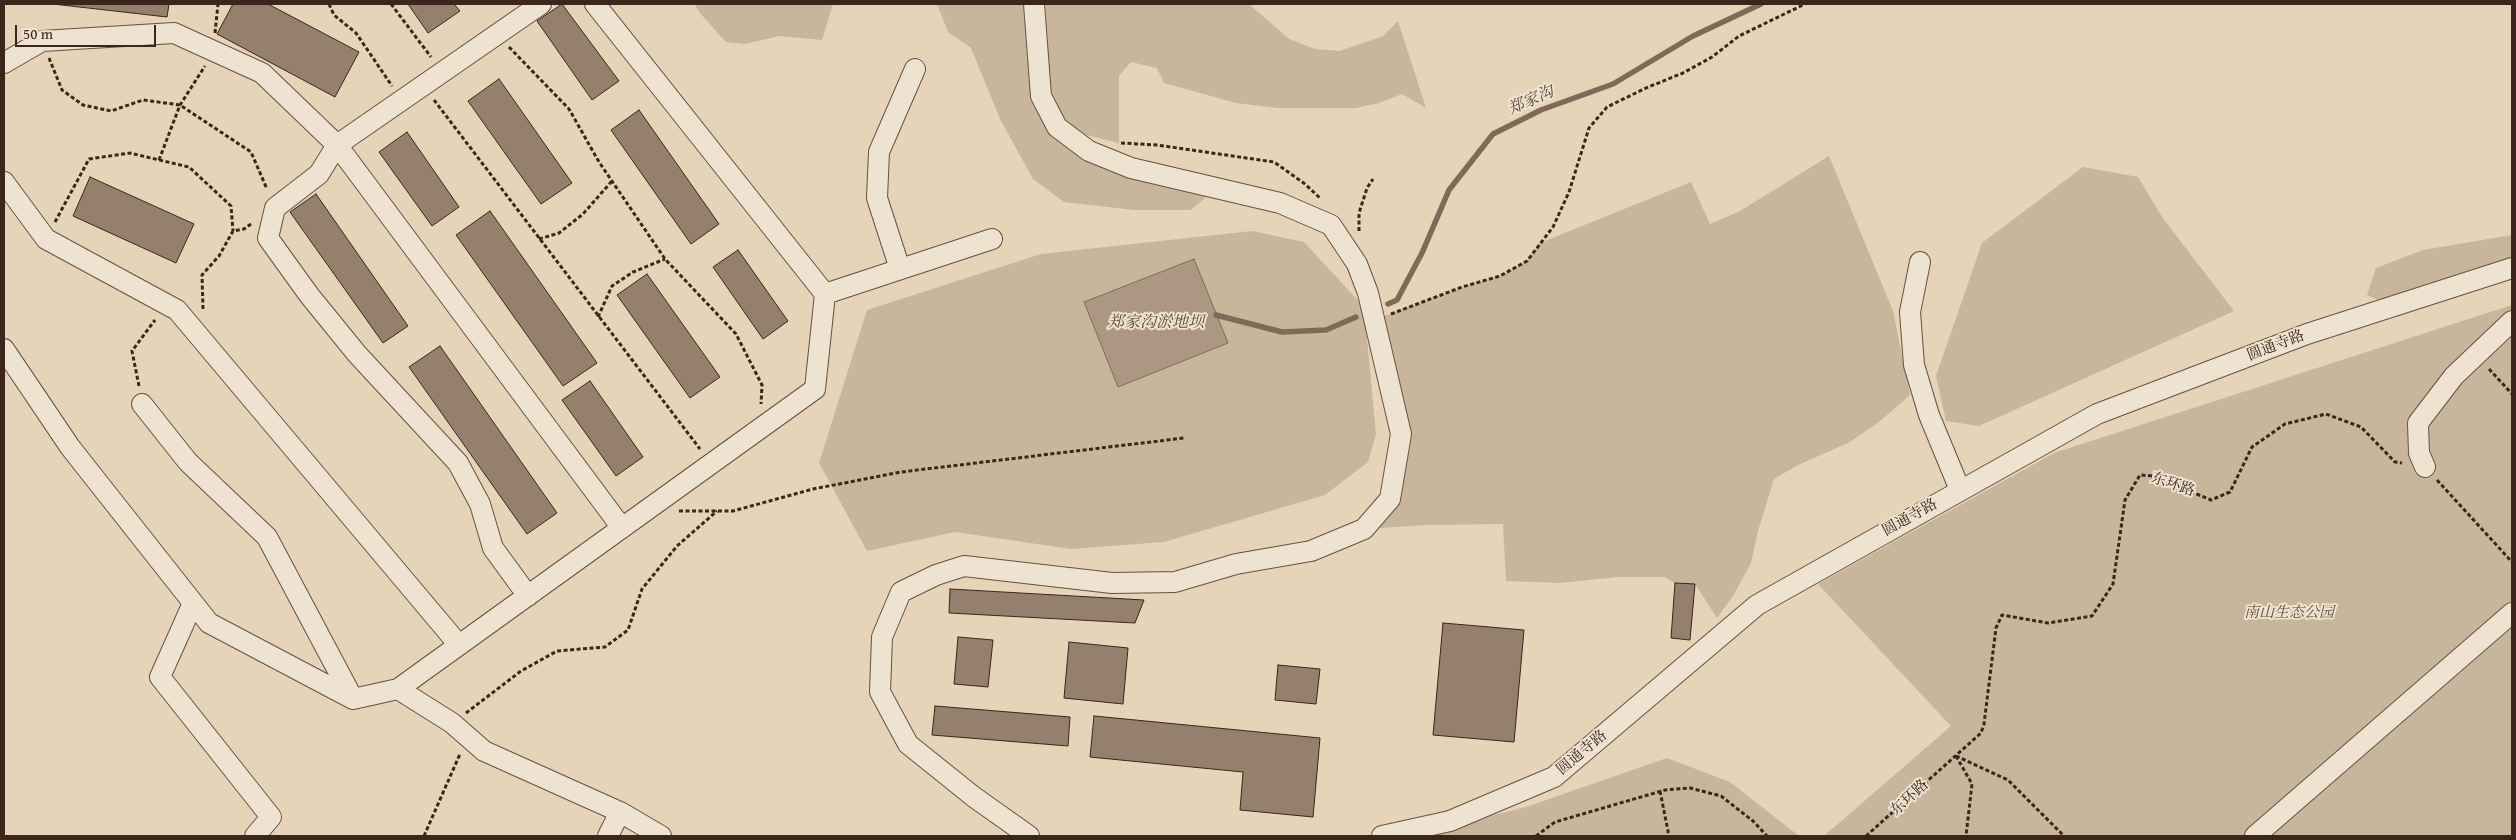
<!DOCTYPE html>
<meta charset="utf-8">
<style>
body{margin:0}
#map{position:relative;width:2516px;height:840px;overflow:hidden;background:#e5d4b7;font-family:"Gentium Book Plus",serif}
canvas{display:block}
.frame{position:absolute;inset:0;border:5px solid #3c251b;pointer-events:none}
.scale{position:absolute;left:15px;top:25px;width:141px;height:22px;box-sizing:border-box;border:2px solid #3c251b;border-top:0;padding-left:6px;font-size:15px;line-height:18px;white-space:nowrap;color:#3c251b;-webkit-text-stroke:4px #eee3d0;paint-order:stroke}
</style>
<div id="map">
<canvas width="2516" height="840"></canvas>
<div class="frame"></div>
<div class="scale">50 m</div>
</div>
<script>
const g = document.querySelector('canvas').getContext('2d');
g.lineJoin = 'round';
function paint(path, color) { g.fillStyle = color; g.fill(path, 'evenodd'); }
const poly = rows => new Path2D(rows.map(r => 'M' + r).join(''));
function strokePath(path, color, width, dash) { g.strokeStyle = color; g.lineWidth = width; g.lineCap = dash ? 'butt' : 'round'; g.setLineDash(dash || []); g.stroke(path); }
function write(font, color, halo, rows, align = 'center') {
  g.font = font + ' "Gentium Book Plus","Noto Serif SC",serif'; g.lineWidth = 4; g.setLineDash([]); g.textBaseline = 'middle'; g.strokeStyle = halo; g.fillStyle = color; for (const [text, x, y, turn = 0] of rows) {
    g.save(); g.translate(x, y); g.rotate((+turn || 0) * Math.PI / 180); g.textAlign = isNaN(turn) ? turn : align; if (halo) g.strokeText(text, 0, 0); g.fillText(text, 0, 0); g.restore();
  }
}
paint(poly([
 [695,4,833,4,822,40,779,36,745,44,726,42,699,12],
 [937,4,1034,4,1041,96,1089,151,1215,189,1191,210,1134,210,1064,202,1033,179,1000,119,971,48,948,32],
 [1036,4,1249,4,1289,39,1315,49,1340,51,1383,36,1398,21,1426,108,1402,94,1379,103,1356,108,1278,108,1236,103,1164,83,1157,68,1131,62,1119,76,1119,143,1083,134,1063,120,1049,92,1048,59],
 [1829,156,1893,311,1910,395,1879,422,1850,442,1798,465,1774,479,1758,531,1751,563,1733,596,1717,618,1695,584,1675,583,1664,577,1618,577,1560,583,1506,581,1503,524,1429,525,1364,529,1390,499,1401,435,1374,320,1462,287,1500,276,1527,261,1540,243,1691,182,1710,224,1740,211],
 [2083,167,2138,177,2162,217,2234,311,1979,426,1946,421,1936,376,1982,243],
 [1252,231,1304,242,1364,307,1376,434,1368,462,1325,495,1164,542,1071,549,955,532,867,551,819,463,867,310,1041,254],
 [2512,235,2512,257,2383,302,2367,295,2376,268,2423,250],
 [2512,305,2512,836,1824,836,1951,726,1818,584,2054,453],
 [1667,758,1730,782,1799,836,1410,836,1526,807]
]), '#c8b69c');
const water = poly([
 [1194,259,1228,343,1118,387,1084,302,1194,259]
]);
paint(water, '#ac9882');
strokePath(water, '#7f6a59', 1);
strokePath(poly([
 [1388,304,1397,300,1422,253,1449,190,1493,134,1541,110,1613,84,1693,36,1761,4],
 [1216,315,1282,332,1326,330,1356,317]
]), '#7f6a59', 5.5);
const building = poly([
 [53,4,169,4,167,17,53,4],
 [233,4,268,4,359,52,335,97,217,34,233,4],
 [408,4,454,4,460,11,428,33,408,4],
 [562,4,619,81,592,100,537,21,562,4],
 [499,79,572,183,541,204,468,101,499,79],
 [639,110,719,224,691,244,611,130,639,110],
 [407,132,459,207,432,226,379,152,407,132],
 [90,177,194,224,176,263,73,216,90,177],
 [316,194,408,326,383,343,290,212,316,194],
 [490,211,597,363,563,386,456,235,490,211],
 [738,250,788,321,763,339,713,267,738,250],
 [647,274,720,377,690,398,617,295,647,274],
 [440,346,557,513,527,534,409,367,440,346],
 [590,381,643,457,616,476,562,400,590,381],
 [1675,583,1695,584,1690,640,1671,638,1675,583],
 [950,589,1144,600,1135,623,949,613,950,589],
 [1443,623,1524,630,1514,742,1433,735,1443,623],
 [958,637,993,640,988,687,954,684,958,637],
 [1069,642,1128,648,1123,704,1064,698,1069,642],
 [1278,665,1320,669,1316,704,1275,700,1278,665],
 [935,706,1070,717,1068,746,932,735,935,706],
 [1094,716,1320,738,1313,817,1240,810,1243,772,1090,757,1094,716]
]);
paint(building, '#94806c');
strokePath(building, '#3c251b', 1);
const minor = poly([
 [4,63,42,41,174,33,262,73,337,145,622,528],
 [4,182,46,239,177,310,459,645],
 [1920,262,1910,312,1914,365,1929,415,1960,490],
 [900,269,877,198,879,152,915,69],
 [825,294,992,239],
 [4,349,70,447,209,623,353,699,398,689,815,389,825,294,595,4],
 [142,404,188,462,267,537,353,699],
 [2425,467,2419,453,2418,423,2454,376,2512,321],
 [528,596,493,548,480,504,458,463,357,354,309,295,268,238,275,208,319,174,337,145,541,4],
 [193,603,160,677,271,817,255,836],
 [398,689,452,723,484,751,620,812,661,836],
 [608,836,620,812],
 [1029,836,974,797,908,744,880,692,882,637,901,592,936,575,964,566,1112,583,1175,582,1236,564,1311,551,1364,529,1390,499,1401,434,1368,293,1357,264,1331,225,1280,203,1131,168,1089,151,1057,127,1041,96,1034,4],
 [1382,836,1450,821,1554,777,1757,605,2097,414,2307,334,2512,268],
 [2255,836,2512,613]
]);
strokePath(minor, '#665142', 22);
strokePath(poly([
 [329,4,334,15,356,33,392,86],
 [391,4,431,57],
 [215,33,218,4],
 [509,47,569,109,599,162,665,259,736,334,762,385,761,404],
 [49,58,62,90,83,105,111,111,143,100,180,105,251,152,267,189],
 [434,100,700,449],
 [1121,143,1157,145,1274,162,1305,184,1321,199],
 [159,160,180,105,205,66],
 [55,222,89,159,130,153,189,167,231,206,233,231],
 [1359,231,1359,213,1367,188,1373,179],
 [539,239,559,233,583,214,612,181],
 [203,309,202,275,219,256,233,231,244,229,251,224],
 [1391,314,1462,287,1500,276,1527,261,1553,227,1569,192,1589,128,1607,107,1646,88,1683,73,1712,57,1739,36,1805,4],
 [598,317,612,286,633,272,665,259],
 [2489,369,2512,394],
 [139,386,132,351,155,320],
 [2437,480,2512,562],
 [679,511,733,511,813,489,901,472,1184,438],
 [466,713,521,671,557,651,605,647,628,630,642,589,677,546,717,511],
 [1956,756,2008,780,2064,836],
 [1956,756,1972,784,1966,836],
 [1660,791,1669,836],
 [424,836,460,754],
 [1536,836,1555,822,1665,790,1690,788,1721,796,1753,821,1767,836],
 [1866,836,1981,733,1984,724,1996,628,2002,615,2048,623,2092,616,2113,584,2125,500,2140,475,2153,476,2211,500,2230,492,2252,447,2285,424,2326,414,2361,427,2395,462,2402,463]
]), '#3c251b', 3, [4, 2.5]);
strokePath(minor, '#eee3d0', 20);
write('15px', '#3c251b', '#eee3d0', [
 ["圆通寺路",2276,346,-21],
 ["东环路",2173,485,19],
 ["圆通寺路",1910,518,-29],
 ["圆通寺路",1582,753,-40],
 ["东环路",1910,798,-43]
]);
write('italic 15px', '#5f493b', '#eee3d0', [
 ["南山生态公园",2289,613]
]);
write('italic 16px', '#5e483a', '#eee3d0', [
 ["郑家沟",1531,101,-24],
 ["郑家沟淤地坝",1156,323]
]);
</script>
